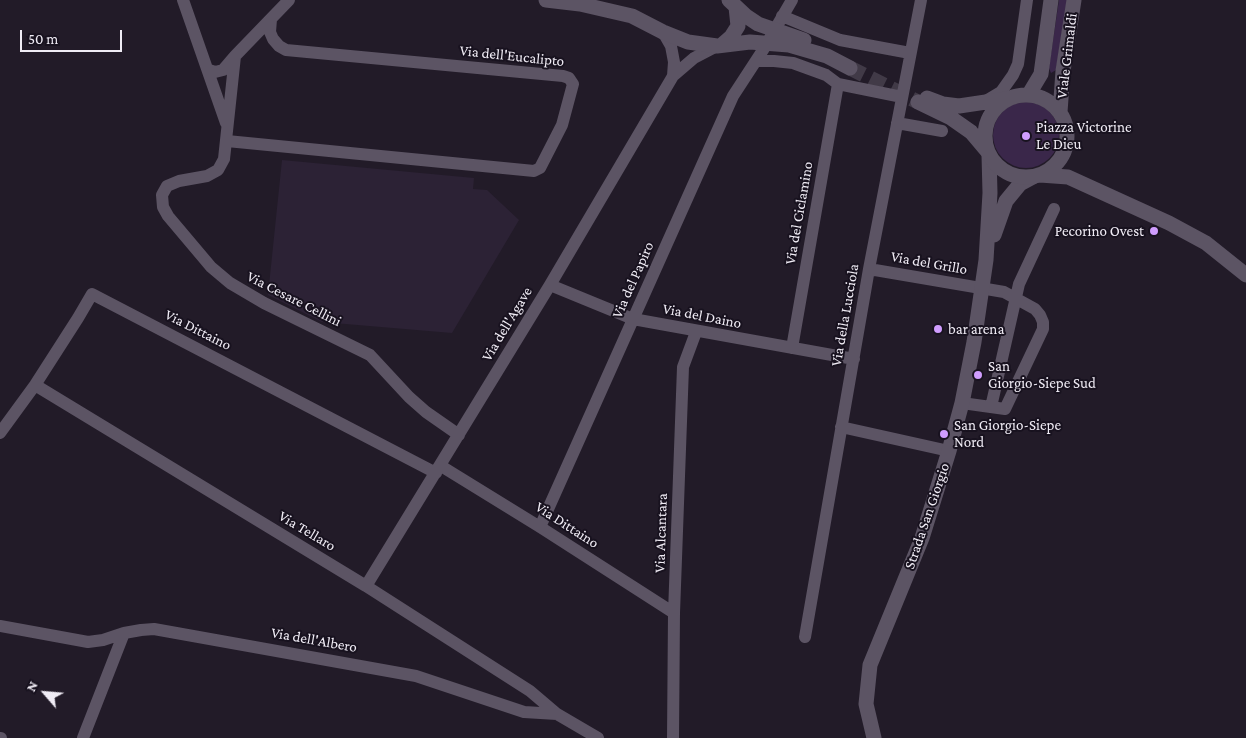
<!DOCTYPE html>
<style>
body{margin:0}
#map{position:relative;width:1246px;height:738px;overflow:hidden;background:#221b28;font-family:"Crimson Pro",serif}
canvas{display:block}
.north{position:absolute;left:20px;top:668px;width:50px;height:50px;-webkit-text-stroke:4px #18121f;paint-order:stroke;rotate:297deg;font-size:14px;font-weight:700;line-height:20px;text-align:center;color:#f0ecf5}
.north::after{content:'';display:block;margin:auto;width:18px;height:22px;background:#f0ecf5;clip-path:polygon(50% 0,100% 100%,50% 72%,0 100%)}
.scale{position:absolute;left:20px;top:30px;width:102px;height:22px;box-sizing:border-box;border:2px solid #f0ecf5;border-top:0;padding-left:6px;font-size:15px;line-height:18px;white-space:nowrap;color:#f0ecf5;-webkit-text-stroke:4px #18121f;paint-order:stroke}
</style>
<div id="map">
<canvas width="1246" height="738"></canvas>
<div class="north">N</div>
<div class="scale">50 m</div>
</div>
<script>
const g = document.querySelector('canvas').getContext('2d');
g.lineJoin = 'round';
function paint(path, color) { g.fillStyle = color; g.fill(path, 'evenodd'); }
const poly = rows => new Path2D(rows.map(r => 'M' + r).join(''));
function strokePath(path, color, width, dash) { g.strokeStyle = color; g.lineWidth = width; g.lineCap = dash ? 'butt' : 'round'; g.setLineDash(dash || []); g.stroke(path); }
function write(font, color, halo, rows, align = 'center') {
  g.font = font + ' "Crimson Pro",serif'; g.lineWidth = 4; g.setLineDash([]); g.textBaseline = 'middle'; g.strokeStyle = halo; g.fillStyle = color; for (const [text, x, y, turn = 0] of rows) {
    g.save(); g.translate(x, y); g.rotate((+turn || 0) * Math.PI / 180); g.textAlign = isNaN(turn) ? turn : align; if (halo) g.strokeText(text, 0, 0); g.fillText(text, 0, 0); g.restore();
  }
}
paint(poly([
 [282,160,474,178,473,189,487,190,519,220,452,333,322,322,268,295]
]), '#2c2235');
paint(poly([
 [1059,0,1067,0,1056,70,1051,73,1049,68],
 '993 135a33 33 0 1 1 66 0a33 33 0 1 1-66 0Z'
]), '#3a274a');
strokePath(poly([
 [850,68,918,102]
]), '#413a47', 15, [15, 8]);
strokePath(poly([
 [183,0,226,123],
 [289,0,235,56,224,159,218,170,207,176,179,181,167,186,162,195,163,207,168,216,211,267,230,283,264,303,370,355,409,397,426,412,459,435],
 [782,16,840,40,910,53],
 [663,32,671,46,674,62,673,76],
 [756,61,774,61,793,63,826,75,838,84,902,97],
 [209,70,215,72,223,70,235,56],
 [986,101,1001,92,1013,75,1018,64,1027,0],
 [897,123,942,131],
 [227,141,534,171,540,168,562,125,573,84,569,78,563,76,286,50,279,46,273,39,270,32,271,19],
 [869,269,1004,292,1035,309,1040,315,1043,322,1043,329,1005,409,962,403],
 [550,285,633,319,854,359],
 [792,348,838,84],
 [35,385,366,586,530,691,557,714],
 [991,407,1019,284,1054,209],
 [841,427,949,451],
 [0,433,35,385,78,318,92,294,436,473],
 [441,466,540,527,674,613],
 [540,527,733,96,763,50,792,0],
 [366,586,550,285,673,76,694,58,717,46],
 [0,626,88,642,103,640,124,633],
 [805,637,869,269,921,0],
 [0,738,1,738],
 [83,738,124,633,141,630,154,629,416,676,524,712,557,714,598,738],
 [673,738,674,613,683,367,696,332]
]), '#5c5464', 12);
strokePath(poly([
 [994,235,1006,201,1020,184,1033,177],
 [874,738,866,704,870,665,922,538,949,451,962,403,974,342,986,260,990,193,989,155]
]), '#5c5464', 15);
strokePath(poly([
 [546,0,580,4],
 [575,0,580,4,632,16,663,32,688,42,717,46,750,42,789,45,827,56,850,68],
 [729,0,746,16,758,24,804,40],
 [723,44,731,37,738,26,736,7],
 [1029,94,1041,74,1051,0],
 '985 136a41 41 0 1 1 82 0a41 41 0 1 1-82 0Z',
 [927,98,943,104,959,106,1006,99],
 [918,102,951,118,971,132,987,151],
 [1060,112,1063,71,1074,0],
 [1040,175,1068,177,1169,223,1206,243,1246,275]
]), '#5c5464', 15);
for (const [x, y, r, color] of [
 [1026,136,5,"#d09dfe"],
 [1154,231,5,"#d09dfe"],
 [938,329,5,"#d09dfe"],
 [978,375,5,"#d09dfe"],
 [944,434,5,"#d09dfe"]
]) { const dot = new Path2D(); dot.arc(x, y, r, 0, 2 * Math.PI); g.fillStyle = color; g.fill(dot); strokePath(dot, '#18121f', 2); }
write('15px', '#f0ecf5', '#18121f', [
 ["Via dell'Eucalipto",512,56,6],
 ["Viale Grimaldi",1067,56,-83],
 ["Via del Ciclamino",799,213,-80],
 ["Via del Grillo",929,263,10],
 ["Via del Papiro",633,280,-66],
 ["Via Cesare Cellini",294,299,27],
 ["Via della Lucciola",845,315,-80],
 ["Via del Daino",702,316,11],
 ["Via dell'Agave",507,324,-59],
 ["Via Dittaino",198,330,27],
 ["Strada San Giorgio",927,516,-71],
 ["Via Dittaino",567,525,33],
 ["Via Tellaro",307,531,31],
 ["Via Alcantara",661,533,-88],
 ["Via dell'Albero",314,640,10]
]);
write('15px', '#f0ecf5', '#18121f', [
 ["Piazza Victorine",1036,127],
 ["Le Dieu",1036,144],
 ["Pecorino Ovest",1144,231,"right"],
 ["bar arena",948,329],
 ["San",988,366],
 ["Giorgio-Siepe Sud",988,383],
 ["San Giorgio-Siepe",954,425],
 ["Nord",954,442]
], 'left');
</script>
